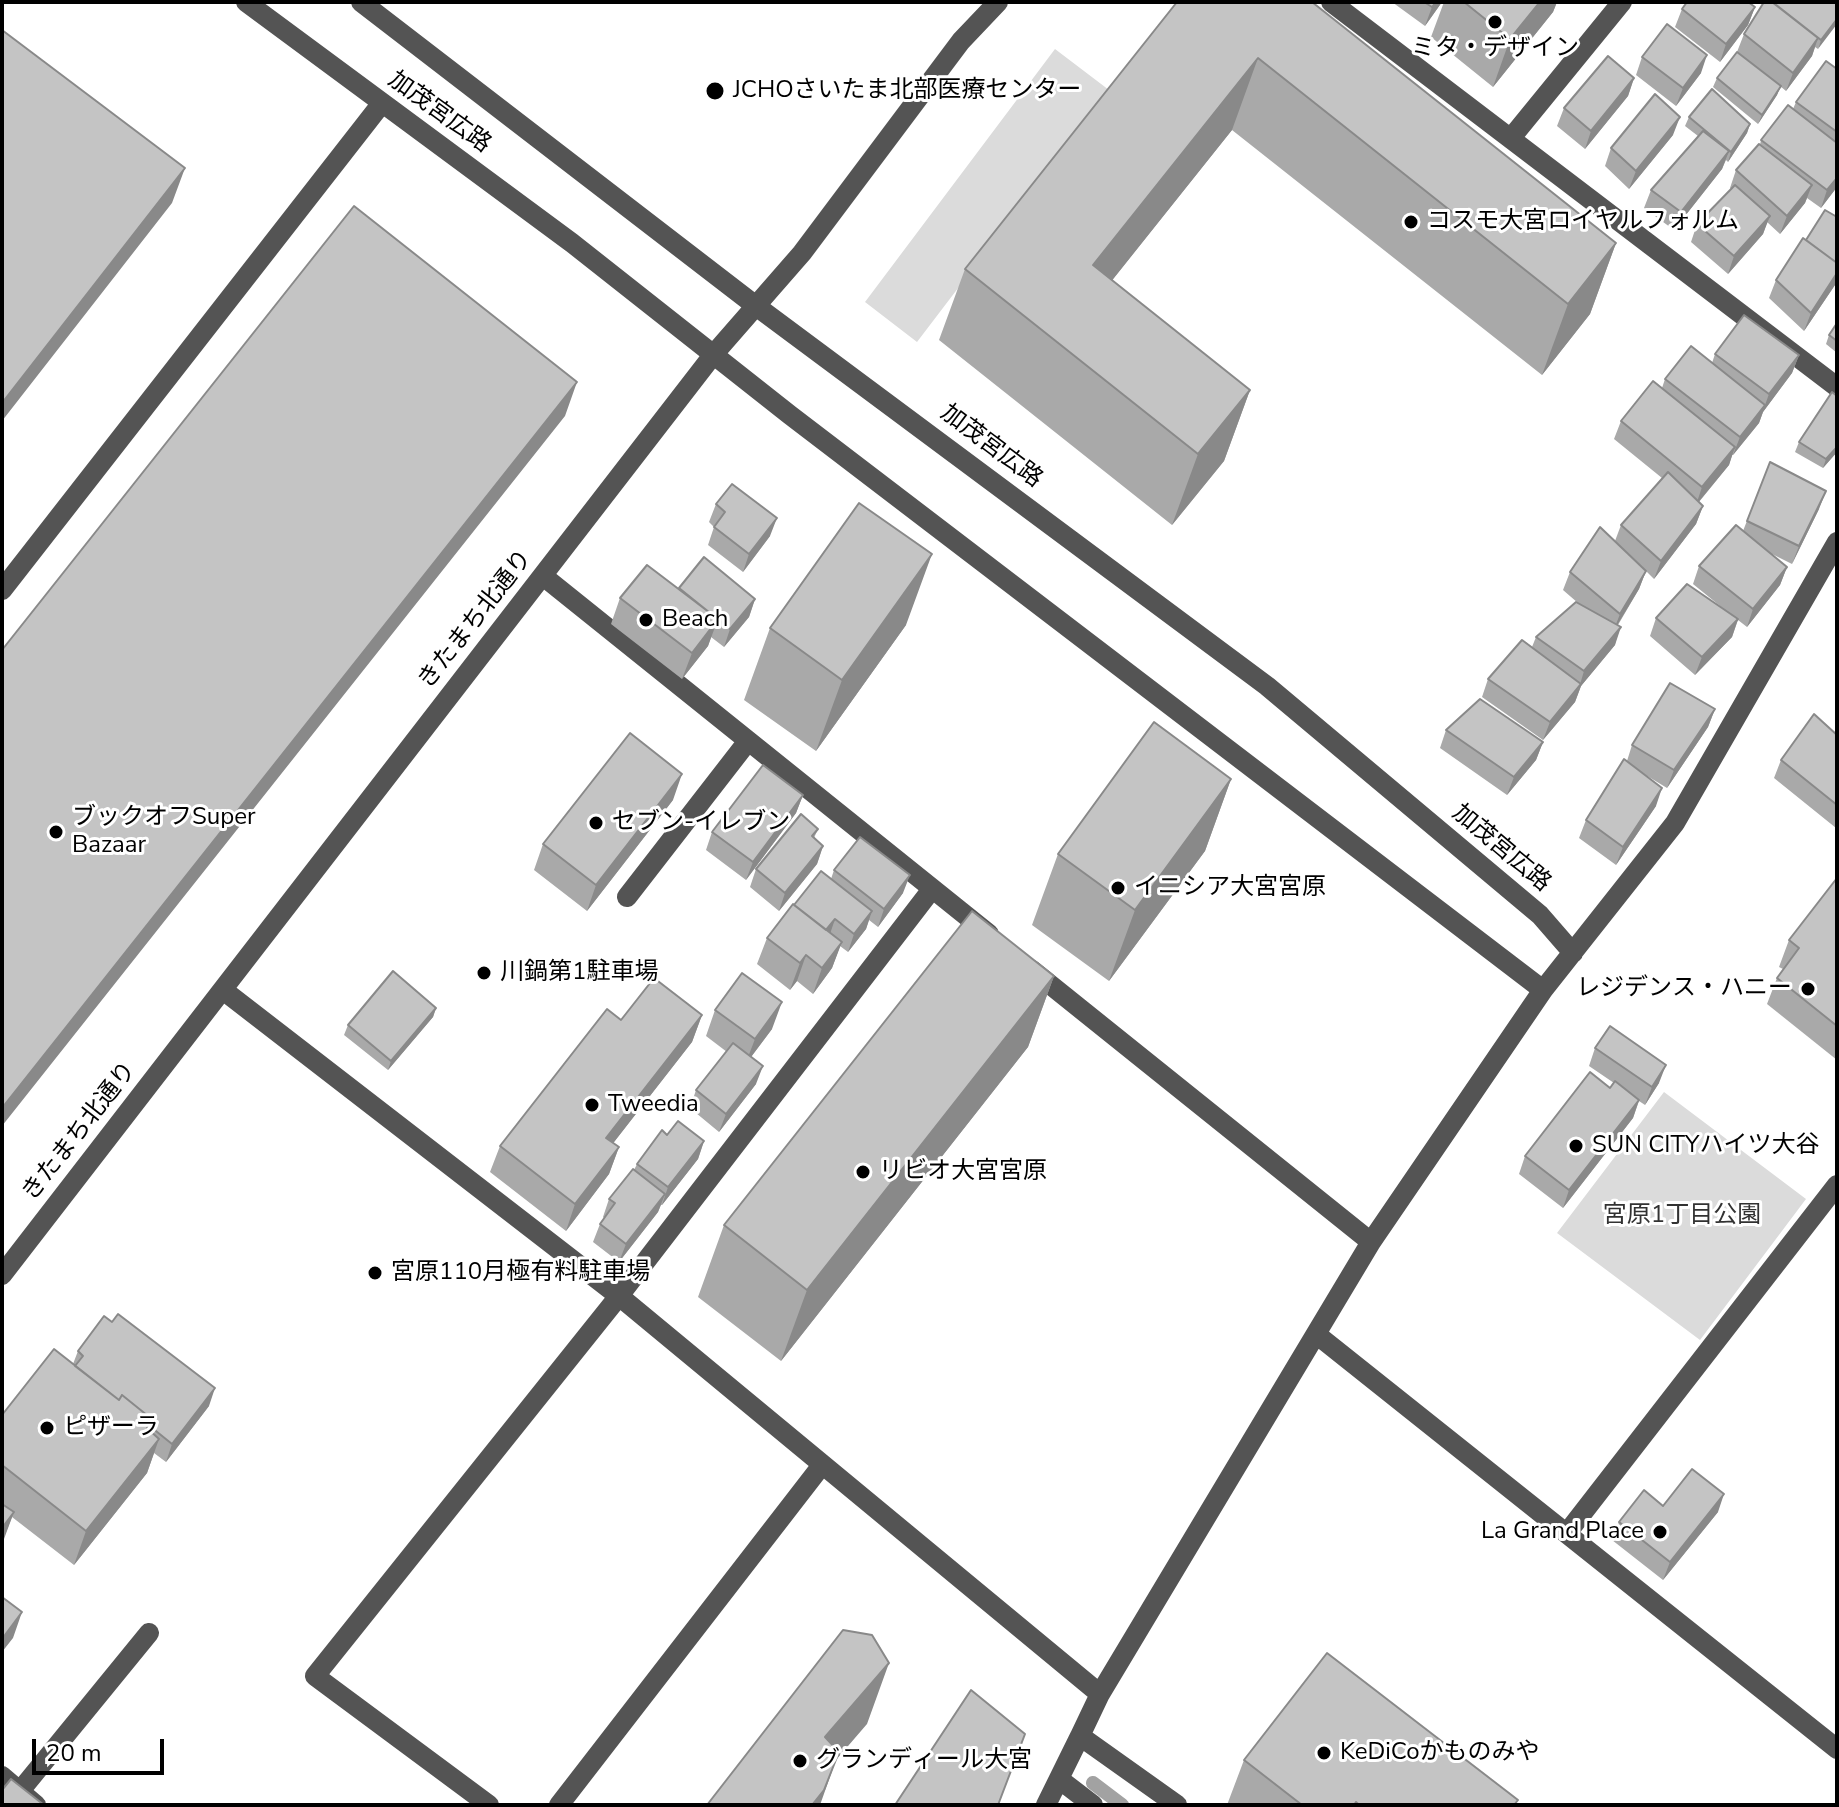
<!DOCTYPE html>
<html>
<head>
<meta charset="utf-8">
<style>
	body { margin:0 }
	#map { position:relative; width:1839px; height:1807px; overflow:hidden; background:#fff; font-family:"Nunito Sans",sans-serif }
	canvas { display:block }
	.frame { position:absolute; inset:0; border:4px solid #000; pointer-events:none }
	.scale { position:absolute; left:32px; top:1739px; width:132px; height:36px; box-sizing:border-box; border:4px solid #000; border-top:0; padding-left:10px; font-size:24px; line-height:28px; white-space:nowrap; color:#000; -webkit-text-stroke:6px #fff; paint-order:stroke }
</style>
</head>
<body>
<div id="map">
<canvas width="1839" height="1807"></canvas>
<div class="frame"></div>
<div class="scale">20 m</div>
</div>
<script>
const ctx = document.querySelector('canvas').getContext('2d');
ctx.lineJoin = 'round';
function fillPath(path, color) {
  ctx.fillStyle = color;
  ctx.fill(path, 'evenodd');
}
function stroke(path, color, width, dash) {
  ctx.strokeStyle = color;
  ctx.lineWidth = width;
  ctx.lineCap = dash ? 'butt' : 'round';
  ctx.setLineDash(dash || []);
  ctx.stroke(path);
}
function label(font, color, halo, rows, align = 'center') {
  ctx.font = font + ' "Nunito Sans","Noto Sans JP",sans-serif';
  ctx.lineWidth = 6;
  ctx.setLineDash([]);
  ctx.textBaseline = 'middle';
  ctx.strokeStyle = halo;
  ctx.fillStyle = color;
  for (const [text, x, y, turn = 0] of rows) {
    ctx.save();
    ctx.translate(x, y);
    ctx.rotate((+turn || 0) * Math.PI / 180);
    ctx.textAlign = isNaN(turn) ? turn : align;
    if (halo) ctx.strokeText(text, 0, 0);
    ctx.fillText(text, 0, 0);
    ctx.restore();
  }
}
fillPath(new Path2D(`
	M 1055,49 L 1109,90 L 917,342 L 865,302 Z
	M 1664,1092 L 1806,1199 L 1700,1340 L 1557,1233 Z`), '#dbdbdb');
stroke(new Path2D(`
	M 1093,1783 L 1122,1805`), '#a2a2a2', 14);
stroke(new Path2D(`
	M 246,2 L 572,243 L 790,415 L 1543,990
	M 361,2 L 756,306 L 1267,686 L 1540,915 L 1573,953
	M 1331,2 L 1837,387
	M 1511,138 L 1622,2
	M 543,576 L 989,934
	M 2,590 L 382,103
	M 627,897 L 748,741
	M 1032,970 L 1371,1242
	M 223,990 L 619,1296 L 1100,1694 L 1080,1736 L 1177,1805
	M 2,1275 L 713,355 L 802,253 L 961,41 L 998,2
	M 1316,1334 L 1837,1749
	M 1567,1533 L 1837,1185
	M 1100,1694 L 1371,1242 L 1543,990 L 1675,823 L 1837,542
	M 2,1776 L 36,1805
	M 1059,1779 L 1093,1805
	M 20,1791 L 149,1633
	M 489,1805 L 315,1676 L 619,1296 L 932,889
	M 559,1805 L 822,1465
	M 1046,1805 L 1080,1736`), '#545454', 20);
fillPath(new Path2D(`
	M 1177,2 L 1616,243 L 1590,314 L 1542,375 L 1232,130 L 1112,280 L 1250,390 L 1224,461 L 1172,525 L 939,340 L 965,269 Z
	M 1392,2 L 1442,2 L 1425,26 Z
	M 1444,2 L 1557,2 L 1553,12 L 1493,87 L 1431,37 Z
	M 1837,2 L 1818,49 L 1815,47 L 1812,56 L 1786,91 L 1780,86 L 1777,95 L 1758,124 L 1713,87 L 1717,78 L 1737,52 L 1744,34 L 1775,4 Z
	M 1755,7 L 1748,25 L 1720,62 L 1675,27 L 1682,9 Z
	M 1642,57 L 1701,73 L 1676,106 L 1636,75 Z
	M 1837,69 L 1837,187 L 1821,208 L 1807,198 L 1805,203 L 1780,234 L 1767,222 L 1763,234 L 1728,274 L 1691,242 L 1697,224 L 1731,189 L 1730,188 L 1736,170 L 1760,145 L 1761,140 L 1793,109 L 1796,102 Z
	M 1634,78 L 1628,96 L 1585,149 L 1557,126 L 1564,108 Z
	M 1689,117 L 1750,124 L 1747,133 L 1728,162 L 1726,160 L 1722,169 L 1674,230 L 1644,208 L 1651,190 L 1698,136 L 1685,126 Z
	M 1673,135 L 1629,189 L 1605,166 L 1611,148 Z
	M 1837,217 L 1837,279 L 1835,285 L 1804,331 L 1769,298 L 1776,280 L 1806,240 Z
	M 1837,323 L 1837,353 L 1826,344 L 1829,335 Z
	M 1715,354 L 1799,355 L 1792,373 L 1763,412 L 1759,423 L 1733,455 L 1732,455 L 1729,465 L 1699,502 L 1703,506 L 1696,524 L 1654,579 L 1646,571 L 1639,589 L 1618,625 L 1615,645 L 1581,686 L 1575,702 L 1543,740 L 1482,697 L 1488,679 L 1532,647 L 1536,637 L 1578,603 L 1563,590 L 1570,572 L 1615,541 L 1621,525 L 1662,478 L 1614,439 L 1621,421 L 1662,388 L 1665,379 L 1712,363 Z
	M 1799,442 L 1837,452 L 1823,468 L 1795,452 Z
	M 1770,462 L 1819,509 L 1792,564 L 1770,553 L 1787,567 L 1780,585 L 1747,627 L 1738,620 L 1732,637 L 1695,675 L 1650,636 L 1656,618 L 1725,610 L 1693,584 L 1699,566 L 1743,531 Z
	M 716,504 L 770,536 L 743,572 L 708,545 L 714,527 L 709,522 Z
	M 679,589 L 755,599 L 749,617 L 724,647 L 711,637 L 708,646 L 682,679 L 611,624 L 620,598 Z
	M 906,625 L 816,751 L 744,700 L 770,628 Z
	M 1715,709 L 1708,727 L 1667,788 L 1644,774 L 1656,806 L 1616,865 L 1579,838 L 1586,820 L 1627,761 L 1632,745 Z
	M 1446,730 L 1543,742 L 1536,760 L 1507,795 L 1440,748 Z
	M 1837,735 L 1837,826 L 1836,828 L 1774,778 L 1781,760 Z
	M 1231,779 L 1205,851 L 1109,981 L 1032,925 L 1058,854 Z
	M 803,795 L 796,813 L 746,880 L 706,850 L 712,832 Z
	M 673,800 L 587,911 L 534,870 L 543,844 Z
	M 818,829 L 814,838 L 823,846 L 817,864 L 779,911 L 750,887 L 756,869 Z
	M 834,870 L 903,893 L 878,927 L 869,920 L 866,929 L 848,952 L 840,946 L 832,968 L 813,994 L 797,981 L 790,990 L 757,964 L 767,938 L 794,905 L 831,879 Z
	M 1837,878 L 1837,1060 L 1767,1004 L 1777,978 L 1783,969 L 1779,967 L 1789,940 Z
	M 1054,976 L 1028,1047 L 781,1361 L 698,1297 L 724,1225 Z
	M 436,1008 L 433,1017 L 388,1070 L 344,1035 L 348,1025 Z
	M 715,1010 L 772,1029 L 751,1057 L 756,1084 L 719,1132 L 690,1108 L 696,1090 L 727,1052 L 706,1036 Z
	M 702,1015 L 692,1042 L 613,1143 L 619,1147 L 609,1174 L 566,1231 L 490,1172 L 500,1146 L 621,1020 Z
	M 1595,1048 L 1659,1083 L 1645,1105 L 1639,1101 L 1633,1118 L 1563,1208 L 1519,1174 L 1525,1156 L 1610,1088 L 1614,1083 L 1589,1066 Z
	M 667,1135 L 704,1141 L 698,1159 L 662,1205 L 661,1205 L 658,1212 L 619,1262 L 593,1242 L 600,1224 L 604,1218 L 603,1217 L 609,1199 L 634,1170 L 637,1164 Z
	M 78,1351 L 209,1406 L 166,1462 L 154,1453 L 147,1473 L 74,1565 L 12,1517 L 2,1542 L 2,1415 L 73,1364 Z
	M 1663,1506 L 1718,1512 L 1663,1580 L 1612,1540 L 1619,1522 Z
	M 1244,1760 L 1517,1805 L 1227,1805 Z`), '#a9a9a9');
fillPath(new Path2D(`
	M 1436,2 L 1442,2 L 1425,26 L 1432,7 Z
	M 1540,2 L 1557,2 L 1553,12 L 1493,87 L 1510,39 Z
	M 1755,7 L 1748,25 L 1720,62 L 1726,44 Z
	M 1837,19 L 1837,24 L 1818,49 L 1821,40 Z
	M 1818,38 L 1812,56 L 1786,91 L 1793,73 Z
	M 1707,55 L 1701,73 L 1676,106 L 1683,88 Z
	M 1258,58 L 1232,130 L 1067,337 L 1093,265 Z
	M 1634,78 L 1628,96 L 1585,149 L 1591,131 Z
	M 1781,86 L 1777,95 L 1758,124 L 1762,115 Z
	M 1680,117 L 1673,135 L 1629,189 L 1636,171 Z
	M 1750,124 L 1747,133 L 1728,162 L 1731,152 Z
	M 1729,151 L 1722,169 L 1674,230 L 1681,212 Z
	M 185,168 L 172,203 L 2,421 L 2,403 Z
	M 1837,178 L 1837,187 L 1821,208 L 1827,190 Z
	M 1812,185 L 1805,203 L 1780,234 L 1787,216 Z
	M 1770,216 L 1763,234 L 1728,274 L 1734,256 Z
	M 1616,243 L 1590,314 L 1542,375 L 1568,304 Z
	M 1837,273 L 1837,279 L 1835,285 L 1804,331 L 1811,313 Z
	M 1799,355 L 1792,373 L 1763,412 L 1759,423 L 1733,455 L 1740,437 L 1765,405 L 1769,394 Z
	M 577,382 L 565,416 L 2,1126 L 2,1108 Z
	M 1250,390 L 1224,461 L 1172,525 L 1198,454 Z
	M 1735,447 L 1729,465 L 1696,505 L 1702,487 Z
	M 1837,447 L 1837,452 L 1823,468 L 1826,459 Z
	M 1826,491 L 1819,509 L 1792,564 L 1799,546 Z
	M 1703,506 L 1696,524 L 1654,579 L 1661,561 Z
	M 777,518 L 770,536 L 743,572 L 749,554 Z
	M 932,554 L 906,625 L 816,751 L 842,680 Z
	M 1787,567 L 1780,585 L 1747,627 L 1753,609 Z
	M 1646,571 L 1639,589 L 1613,632 L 1620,614 Z
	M 755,599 L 749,617 L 724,647 L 730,629 Z
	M 718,619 L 708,646 L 682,679 L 692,653 Z
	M 1738,619 L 1732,637 L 1695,675 L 1702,657 Z
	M 1621,627 L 1615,645 L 1581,686 L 1575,702 L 1543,740 L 1550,722 L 1579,688 L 1584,671 Z
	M 1715,709 L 1708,727 L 1667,788 L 1674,770 Z
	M 1543,742 L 1536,760 L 1507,795 L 1514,777 Z
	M 682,774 L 673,800 L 587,911 L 596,885 Z
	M 1231,779 L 1205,851 L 1109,981 L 1135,910 Z
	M 1662,788 L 1656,806 L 1616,865 L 1623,847 Z
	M 803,795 L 796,813 L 746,880 L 753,862 Z
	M 823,846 L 817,864 L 779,911 L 785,893 Z
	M 910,875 L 903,893 L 878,927 L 884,909 Z
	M 872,911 L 866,929 L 848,952 L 854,934 Z
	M 835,919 L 829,937 L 826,931 Z
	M 842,942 L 832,968 L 813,994 L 822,968 Z
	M 806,955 L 797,981 L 790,990 L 800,963 Z
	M 1054,976 L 1028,1047 L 781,1361 L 807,1290 Z
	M 782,1002 L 772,1029 L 745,1065 L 755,1039 Z
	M 436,1008 L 433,1017 L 388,1070 L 391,1061 Z
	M 702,1015 L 692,1042 L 597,1164 L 606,1138 Z
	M 1666,1065 L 1659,1083 L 1645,1105 L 1652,1087 Z
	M 763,1066 L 756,1084 L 719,1132 L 726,1114 Z
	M 1639,1100 L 1633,1118 L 1563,1208 L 1569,1190 Z
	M 704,1141 L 698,1159 L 662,1205 L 668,1187 Z
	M 619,1147 L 609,1174 L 566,1231 L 575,1204 Z
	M 665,1194 L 658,1212 L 619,1262 L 626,1244 Z
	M 215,1388 L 209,1406 L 166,1462 L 172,1444 Z
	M 159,1439 L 147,1473 L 74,1565 L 86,1531 Z
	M 1724,1494 L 1718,1512 L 1663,1580 L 1670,1562 Z
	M 14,1512 L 4,1539 L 2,1542 L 2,1528 Z
	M 22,1612 L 13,1638 L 2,1652 L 2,1639 Z
	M 889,1663 L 867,1724 L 836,1760 L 820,1805 L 812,1805 L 825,1737 Z`), '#898989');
const building = new Path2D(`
	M 1177,2 L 1312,2 L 1616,243 L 1568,304 L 1258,58 L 1093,265 L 1250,390 L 1198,454 L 965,269 Z
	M 1424,2 L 1436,2 L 1432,7 Z
	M 1464,2 L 1540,2 L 1510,39 Z
	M 1687,2 L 1748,2 L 1755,7 L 1726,44 L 1682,9 Z
	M 1764,2 L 1772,2 L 1818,38 L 1793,73 L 1744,34 Z
	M 1776,2 L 1837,2 L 1837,19 L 1821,40 L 1775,4 Z
	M 1667,24 L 1707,55 L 1683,88 L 1642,57 Z
	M 2,30 L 185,168 L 2,403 Z
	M 1737,52 L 1781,86 L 1762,115 L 1717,78 Z
	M 1608,56 L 1634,78 L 1591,131 L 1564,108 Z
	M 1826,61 L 1837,69 L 1837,132 L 1796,102 Z
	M 1712,89 L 1750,124 L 1731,152 L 1689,117 Z
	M 1655,94 L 1680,117 L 1636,171 L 1611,148 Z
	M 1788,105 L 1837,143 L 1837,178 L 1827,190 L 1761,140 Z
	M 1703,131 L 1729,151 L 1681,212 L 1651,190 Z
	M 1759,144 L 1812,185 L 1787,216 L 1736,170 Z
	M 1735,185 L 1770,216 L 1734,256 L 1697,224 Z
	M 354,206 L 577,382 L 2,1108 L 2,650 Z
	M 1825,210 L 1837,217 L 1837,263 L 1806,240 Z
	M 1803,238 L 1837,263 L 1837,273 L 1811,313 L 1776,280 Z
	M 1744,315 L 1799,355 L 1769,394 L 1715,354 Z
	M 1837,323 L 1837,341 L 1829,335 Z
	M 1691,346 L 1765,405 L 1740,437 L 1665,379 Z
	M 1653,381 L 1735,447 L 1702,487 L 1621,421 Z
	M 1832,392 L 1837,396 L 1837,447 L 1826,459 L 1799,442 Z
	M 1770,462 L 1826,491 L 1799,546 L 1747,521 Z
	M 1668,472 L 1703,506 L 1661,561 L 1621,525 Z
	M 732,484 L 777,518 L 749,554 L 714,527 L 725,512 L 716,504 Z
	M 859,503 L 932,554 L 842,680 L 770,628 Z
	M 1736,525 L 1787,567 L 1753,609 L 1699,566 Z
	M 1600,527 L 1646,571 L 1620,614 L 1570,572 Z
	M 704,557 L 755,599 L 730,629 L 679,588 Z
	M 647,565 L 718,619 L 692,653 L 620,598 Z
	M 1687,584 L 1738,619 L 1702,657 L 1656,618 Z
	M 1576,602 L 1621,627 L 1584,671 L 1536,637 Z
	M 1522,640 L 1581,684 L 1550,722 L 1488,679 Z
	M 1670,683 L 1715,709 L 1674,770 L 1632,745 Z
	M 1480,699 L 1543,742 L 1514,777 L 1446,730 Z
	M 1814,714 L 1837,735 L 1837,805 L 1781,760 Z
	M 1154,722 L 1231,779 L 1135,910 L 1058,854 Z
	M 630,733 L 682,774 L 596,885 L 543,844 Z
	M 1624,759 L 1662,788 L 1623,847 L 1586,820 Z
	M 763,765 L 803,795 L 753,862 L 712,832 Z
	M 801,814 L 818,829 L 812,836 L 823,846 L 785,893 L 756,869 Z
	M 860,837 L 910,875 L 884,909 L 834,870 Z
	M 821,871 L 872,911 L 854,934 L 835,919 L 826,930 L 794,905 Z
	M 1837,878 L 1837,1026 L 1777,978 L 1799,948 L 1789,940 Z
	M 793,904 L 842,942 L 822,968 L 806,955 L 800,963 L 767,938 Z
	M 972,911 L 1054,976 L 807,1290 L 724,1225 Z
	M 393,971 L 436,1008 L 391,1061 L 348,1025 Z
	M 742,973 L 782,1002 L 755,1039 L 715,1010 Z
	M 654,978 L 702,1015 L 606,1138 L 619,1147 L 575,1204 L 500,1146 L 607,1009 L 621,1020 Z
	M 1610,1026 L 1666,1065 L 1652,1087 L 1595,1048 Z
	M 733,1043 L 763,1066 L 726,1114 L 696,1090 Z
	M 1590,1072 L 1610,1088 L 1615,1081 L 1639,1100 L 1569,1190 L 1525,1156 Z
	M 678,1121 L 704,1141 L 668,1187 L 637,1164 L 662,1130 L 667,1135 Z
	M 633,1169 L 665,1194 L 626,1244 L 600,1224 L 615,1203 L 609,1199 Z
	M 118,1314 L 215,1388 L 172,1444 L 151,1427 L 153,1420 L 122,1395 L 119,1400 L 75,1366 L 83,1356 L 78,1351 L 104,1316 L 112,1322 Z
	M 54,1349 L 119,1400 L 122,1395 L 153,1420 L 147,1428 L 159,1439 L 86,1531 L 2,1465 L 2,1415 Z
	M 1692,1469 L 1724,1494 L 1670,1562 L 1619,1522 L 1644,1490 L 1663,1506 Z
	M 2,1504 L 14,1512 L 2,1528 Z
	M 2,1597 L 22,1612 L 2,1639 Z
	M 843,1630 L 872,1635 L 889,1663 L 825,1737 L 839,1752 L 824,1790 L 812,1805 L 707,1805 Z
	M 1327,1653 L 1518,1800 L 1514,1805 L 1359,1805 L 1356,1802 L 1354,1805 L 1302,1805 L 1244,1760 Z
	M 971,1690 L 1025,1734 L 998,1805 L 895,1805 Z
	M 11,1779 L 44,1805 L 2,1805 L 2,1790 Z`);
fillPath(building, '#c4c4c4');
stroke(building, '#898989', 2);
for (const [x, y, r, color] of [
	[1495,22,8,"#000"],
	[715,91,10,"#000"],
	[1411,222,8,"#000"],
	[646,620,8,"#000"],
	[596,823,8,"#000"],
	[56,832,8,"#000"],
	[1118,888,8,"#000"],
	[484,973,8,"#000"],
	[1808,989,8,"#000"],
	[592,1105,8,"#000"],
	[1576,1146,8,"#000"],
	[863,1172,8,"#000"],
	[375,1273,8,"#000"],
	[47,1428,8,"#000"],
	[1660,1532,8,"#000"],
	[1324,1753,8,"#000"],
	[800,1761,8,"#000"]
]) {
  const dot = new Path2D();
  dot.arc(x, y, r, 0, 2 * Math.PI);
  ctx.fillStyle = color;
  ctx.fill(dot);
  stroke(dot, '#fff', 3);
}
label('24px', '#000', '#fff', [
	["ミタ・デザイン",1495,49,"center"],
	["JCHOさいたま北部医療センター",733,91],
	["コスモ大宮ロイヤルフォルム",1427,222],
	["Beach",662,620],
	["ブックオフSuper",72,818],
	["Bazaar",72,846],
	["セブン-イレブン",612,823],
	["イニシア大宮宮原",1134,888],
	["川鍋第1駐車場",500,973],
	["レジデンス・ハニー",1792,989,"right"],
	["Tweedia",608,1105],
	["SUN CITYハイツ大谷",1592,1146],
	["リビオ大宮宮原",879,1172],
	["宮原110月極有料駐車場",391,1273],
	["ピザーラ",63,1428],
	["La Grand Place",1644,1532,"right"],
	["KeDiCoかものみや",1340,1753],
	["グランディール大宮",816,1761]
], 'left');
label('24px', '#000', '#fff', [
	["加茂宮広路",439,113,36],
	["加茂宮広路",991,447,37],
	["きたまち北通り",476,620,-52],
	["加茂宮広路",1501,849,40],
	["きたまち北通り",80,1132,-52]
]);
label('24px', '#323232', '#fff', [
	["宮原1丁目公園",1682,1216]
]);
</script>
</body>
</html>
